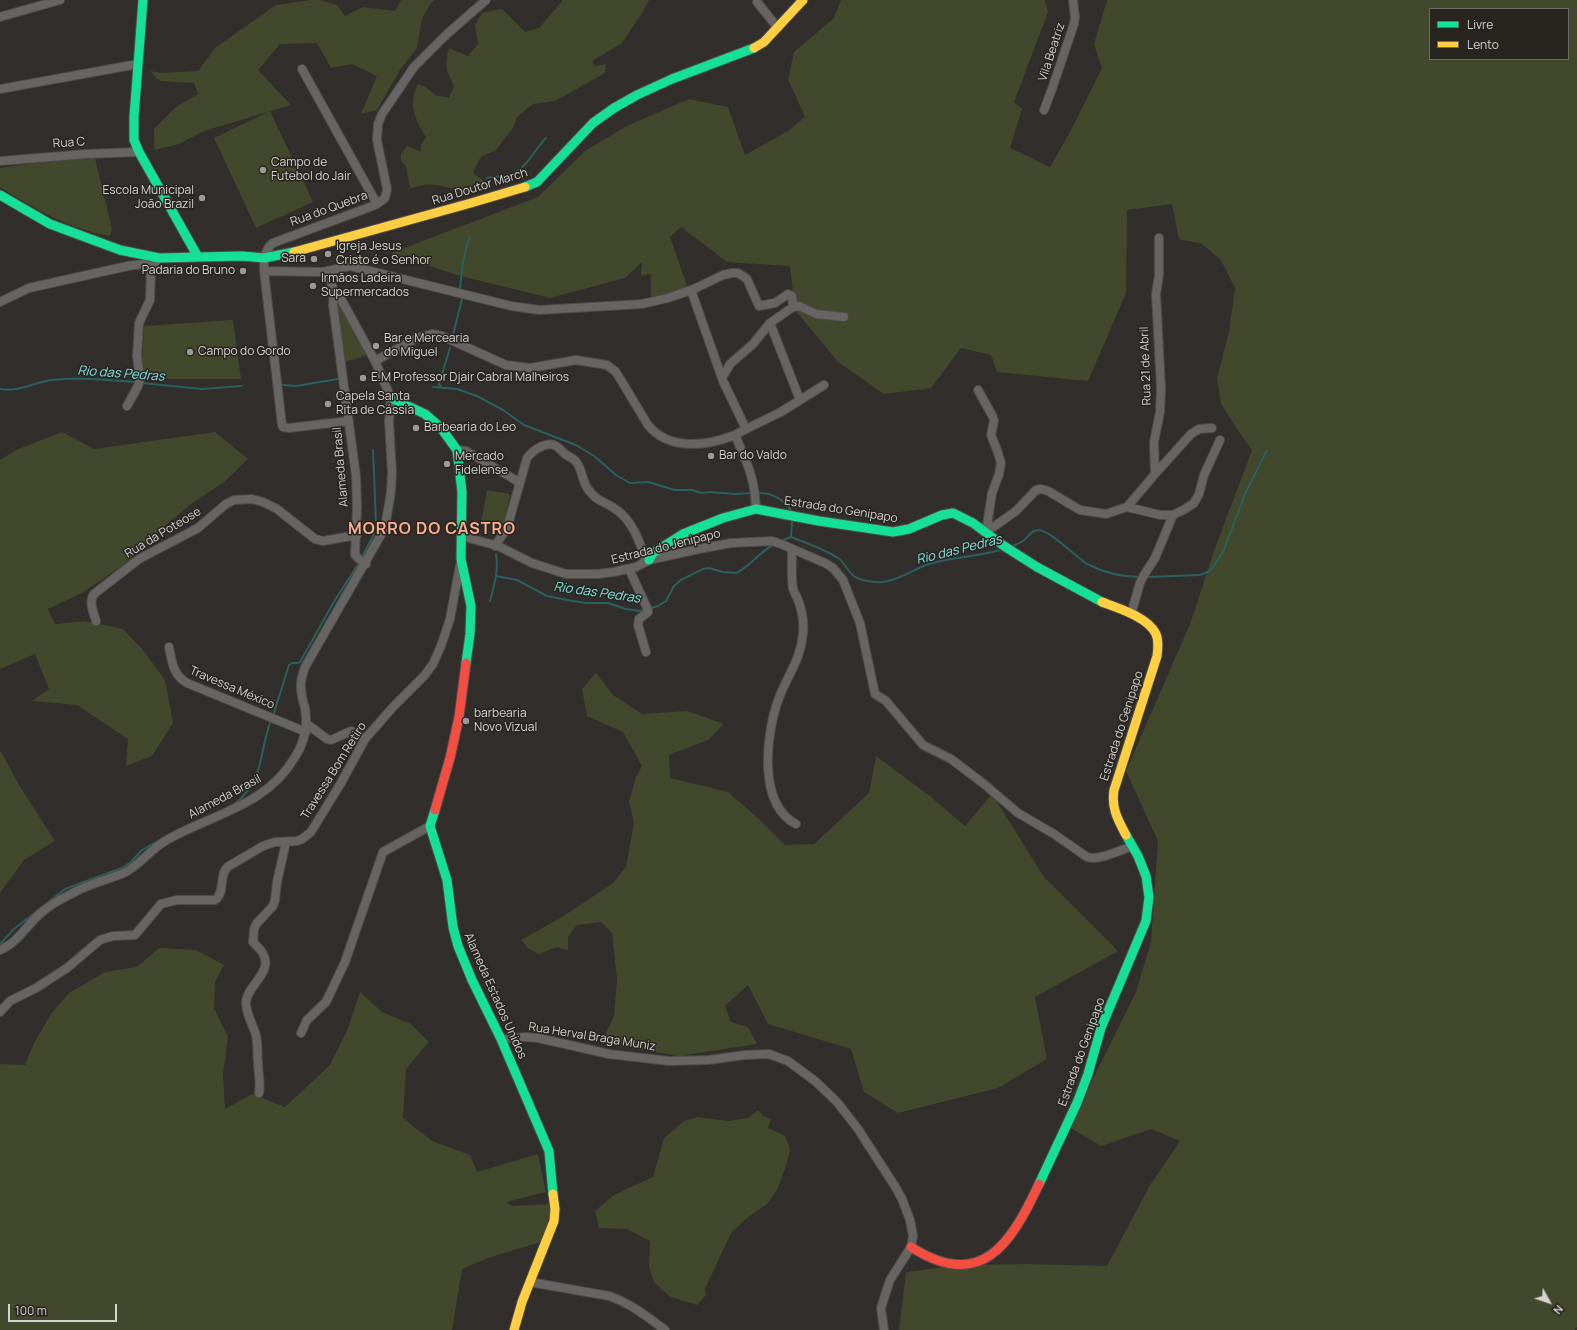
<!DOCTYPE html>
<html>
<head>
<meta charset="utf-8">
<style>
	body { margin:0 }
	#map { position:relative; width:1577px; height:1330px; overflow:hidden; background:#312e2c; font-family:Manrope,sans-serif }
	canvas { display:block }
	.legend { position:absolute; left:1429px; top:8px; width:140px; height:52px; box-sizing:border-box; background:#282521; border:1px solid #6d6a67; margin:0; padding:5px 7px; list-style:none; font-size:12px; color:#d5d2d0 }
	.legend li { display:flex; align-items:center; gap:8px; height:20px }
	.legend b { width:20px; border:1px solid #6d6a67 }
	.north { position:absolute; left:1529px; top:1282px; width:40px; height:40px; -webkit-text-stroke:3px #282521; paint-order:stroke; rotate:130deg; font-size:11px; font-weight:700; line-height:16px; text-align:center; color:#d5d2d0 }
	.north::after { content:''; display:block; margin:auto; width:14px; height:18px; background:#d5d2d0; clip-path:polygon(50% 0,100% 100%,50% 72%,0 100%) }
	.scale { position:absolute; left:8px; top:1304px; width:109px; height:18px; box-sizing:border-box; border:2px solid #d5d2d0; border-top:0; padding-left:5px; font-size:12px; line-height:14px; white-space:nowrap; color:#d5d2d0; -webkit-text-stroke:3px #282521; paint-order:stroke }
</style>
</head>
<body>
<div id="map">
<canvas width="1577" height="1330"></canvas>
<ul class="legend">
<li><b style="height:5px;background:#16e098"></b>Livre</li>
<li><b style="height:5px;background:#ffcf43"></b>Lento</li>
</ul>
<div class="north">N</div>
<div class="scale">100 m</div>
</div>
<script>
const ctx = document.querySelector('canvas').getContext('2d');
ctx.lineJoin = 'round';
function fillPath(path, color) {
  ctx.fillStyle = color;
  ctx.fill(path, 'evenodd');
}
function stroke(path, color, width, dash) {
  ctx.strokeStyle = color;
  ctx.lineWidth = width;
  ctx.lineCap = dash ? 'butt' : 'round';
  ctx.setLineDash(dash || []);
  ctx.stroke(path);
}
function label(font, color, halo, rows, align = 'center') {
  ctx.font = font + ' Manrope,sans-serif';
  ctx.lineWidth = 3;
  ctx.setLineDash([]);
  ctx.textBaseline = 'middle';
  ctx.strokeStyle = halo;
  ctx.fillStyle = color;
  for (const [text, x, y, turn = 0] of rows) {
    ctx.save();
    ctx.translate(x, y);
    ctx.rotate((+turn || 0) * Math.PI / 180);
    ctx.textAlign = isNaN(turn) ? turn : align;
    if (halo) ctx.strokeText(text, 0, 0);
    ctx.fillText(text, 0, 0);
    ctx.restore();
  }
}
fillPath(new Path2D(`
	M 311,0 L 320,0 L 337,5 L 345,16 L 363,7 L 395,11 L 401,0 L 434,0 L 431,3 L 422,18 L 417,48 L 400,70 L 377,110 L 361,114 L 377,76 L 352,64 L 331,68 L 317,43 L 280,44 L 258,70 L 291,105 L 204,131 L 179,144 L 154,150 L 154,129 L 176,107 L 198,94 L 194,83 L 160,81 L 150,71 L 162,73 L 198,71 L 215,48 L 276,5 Z
	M 563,0 L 649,0 L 642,13 L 622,43 L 592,61 L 595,66 L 606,64 L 605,73 L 555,101 L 533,104 L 517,117 L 513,128 L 495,151 L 482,156 L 479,160 L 473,173 L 490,186 L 467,195 C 457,189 435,183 423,185 C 419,186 414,187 410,189 L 406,166 L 401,161 L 401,154 L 407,146 L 421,152 L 421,145 L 426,137 C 415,120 408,103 418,84 L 426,87 L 435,95 L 449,98 L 454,86 C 446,71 444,64 449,48 L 468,56 L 478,44 L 475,25 L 482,13 L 502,9 L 525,32 L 539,28 Z
	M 841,0 L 1045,0 L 1048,12 L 1014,102 L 1022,109 L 1010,148 L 1050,167 L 1070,132 L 1102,68 L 1094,44 L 1107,0 L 1577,0 L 1577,1327 L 1574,1330 L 899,1330 L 906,1272 L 961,1265 L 1027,1264 L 1107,1266 L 1150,1185 L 1180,1141 L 1151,1129 L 1101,1146 L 1069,1127 L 1136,992 L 1151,942 L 1158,841 L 1126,771 L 1190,624 L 1214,551 L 1252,450 L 1239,432 L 1221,404 L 1217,378 L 1229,332 L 1235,288 L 1221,260 L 1202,244 L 1179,239 L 1172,204 L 1127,210 L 1126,293 L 1088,381 L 997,372 L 991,355 L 961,348 L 931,388 L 884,394 L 838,362 L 795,310 L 790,266 L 727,262 L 681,227 L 670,237 L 689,291 L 651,298 L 651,274 L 641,276 L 642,262 L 625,278 L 550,298 L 457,275 L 391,253 L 538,197 L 586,150 L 629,125 L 689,99 L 728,107 L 745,155 L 788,131 L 805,117 L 788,79 L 794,52 L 834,18 ZM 1430,9 L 1568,9 L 1568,59 L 1430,59 Z
	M 270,111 L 313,202 L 256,228 L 214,138 Z
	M 95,158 L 112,229 L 110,236 C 72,230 32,208 0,187 L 0,168 L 48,161 Z
	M 339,301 L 369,355 L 341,363 L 335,303 Z
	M 233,320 L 241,379 L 141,379 L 144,326 Z
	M 62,432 L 94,449 L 215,432 L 248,459 L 224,482 L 191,504 L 166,525 L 148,545 L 119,568 L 82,593 L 48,609 L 55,624 L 85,621 L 123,629 L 143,650 L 165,680 L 173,723 L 152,756 L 126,766 L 128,739 L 77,705 L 32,701 L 49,689 L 35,654 L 0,669 L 0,460 L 16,450 Z
	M 487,490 L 510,494 L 504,528 L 481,523 Z
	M 596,673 L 613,695 L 642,714 L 687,711 L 724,724 L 708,740 L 669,755 L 670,778 L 728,792 L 758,818 L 785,845 L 814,844 L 869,793 L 876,756 L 931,797 L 965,826 L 992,794 L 1044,877 L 1118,951 L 1035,997 L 1047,1059 L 998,1088 L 898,1113 L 864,1092 L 851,1049 L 768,1024 L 748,985 L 725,1006 L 731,1022 L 748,1027 L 757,1044 L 679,1056 L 601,1043 L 614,1016 L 617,980 L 612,933 L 601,922 L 577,925 L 568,937 L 568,950 L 557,947 L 539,954 L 529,949 L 521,940 L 562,917 L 613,883 L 626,867 L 634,822 L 629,802 L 636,777 L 642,766 L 623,732 L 587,716 L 582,689 Z
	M 0,752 L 2,753 L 19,785 L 55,841 L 24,860 L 0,893 Z
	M 159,948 L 196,950 L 224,965 L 215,982 L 214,1008 L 228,1037 L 223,1075 L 225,1109 L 252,1094 L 285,1107 L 330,1065 L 348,1028 L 360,992 L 382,1012 L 411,1024 L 429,1042 L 406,1069 L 403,1118 L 432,1141 L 470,1155 L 477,1172 L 538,1154 L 546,1192 L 506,1202 L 512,1206 L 551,1204 L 544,1241 L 488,1258 L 462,1269 L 452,1330 L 0,1330 L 0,1064 L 25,1065 L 34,1043 L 51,1014 L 69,993 L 105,972 L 137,967 Z
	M 758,1110 L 763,1116 L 771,1119 L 768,1128 L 785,1136 L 790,1149 L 787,1163 L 777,1190 L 767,1204 L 747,1218 L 731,1233 L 705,1289 L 706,1295 L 697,1305 L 669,1296 L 654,1282 L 649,1267 L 650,1241 L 627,1229 L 599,1228 L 595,1211 L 614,1195 L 653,1177 L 664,1138 L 684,1121 L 697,1117 L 728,1121 L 748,1118 Z`), '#42482b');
stroke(new Path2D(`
	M 487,178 C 494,176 502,177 509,175 C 527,169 534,150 546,138
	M 460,288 L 463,261 L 469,237
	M 453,335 L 462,299
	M 142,383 L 202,389 L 242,386
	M 283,385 L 296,386 L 338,379
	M 433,387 L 457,389 L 477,396 L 503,410 L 524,425 L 576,445 L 594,456 L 616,475 L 630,483 L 648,482 L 675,490 L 693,490 L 701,493 L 709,492 L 736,494 L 752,493
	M 441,387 L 439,384 L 450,348
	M 0,389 C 19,392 33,383 51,380 C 79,377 109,380 137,382
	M 756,493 C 771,492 783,499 791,510
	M 791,537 L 792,520
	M 781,541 L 791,537 C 807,543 824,549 838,558 C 846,563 847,573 857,578 C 864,581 876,583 883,582 C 900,580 913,569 929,564 C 952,557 976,557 1000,550
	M 1012,546 C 1015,545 1020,543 1023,541 C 1027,538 1030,533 1034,531 C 1047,525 1075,557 1087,564 C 1103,572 1122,577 1140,577
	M 361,559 L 373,536 L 376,523 L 373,450
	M 496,576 L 517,580 L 547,596 L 567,600 L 586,603 L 608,603 L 626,609 L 640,611 L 644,610
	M 1147,577 L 1200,575 L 1210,571 L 1223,552 L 1245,494 L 1267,450
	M 490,601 C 494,586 499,570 496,554
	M 651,608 L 658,606 L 666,601 L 674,586 L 681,580 L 703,569 L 709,568 L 723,572 L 736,573 C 751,566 759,552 773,545
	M 273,716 L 289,665 L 292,663 L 298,663 L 300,662 L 335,600 L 359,563
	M 235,804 C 244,796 253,787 257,774 C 263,756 264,738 271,720
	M 0,944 L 14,929 L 65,889 L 122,868 L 131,862 L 142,850 L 163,838`), '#2a6060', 2);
const street = new Path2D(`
	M 757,2 L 778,28
	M 0,17 L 60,0
	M 302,69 L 377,204
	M 0,89 L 138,64
	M 1044,110 L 1052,89 L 1074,24 L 1075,17 L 1073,0
	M 0,161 L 86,154 L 139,152
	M 264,271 L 323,272 L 350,266 L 511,306 L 539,310 L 642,304 L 668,298 L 694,289 L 723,275 L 732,273 L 738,273 L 747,279 L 759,306 L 775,303 L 788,294 L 792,296 L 793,307
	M 691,290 L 723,381 L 746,429 L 735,435 C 747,463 755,478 756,509
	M 334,292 L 333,305 L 356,476 L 357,507 L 355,555 L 359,559 L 366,564
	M 0,302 L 29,288 L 128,266 L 143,264 L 151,266
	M 770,323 L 800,400
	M 375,361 L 417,338 L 432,334 L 442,336 L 506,365 L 530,368 L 576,360 L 607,365 L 616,372 L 648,425 C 669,451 707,446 735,435
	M 722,378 L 730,364 L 753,344 L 770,323 L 793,307 L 799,306 L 816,314 L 844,317
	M 978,390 L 993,417 L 994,421 L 991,435 L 997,450 L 1001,463 L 999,474 L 992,493 L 986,532
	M 127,406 L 138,386 L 140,380 L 137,356 L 139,323 L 150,300 L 151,268 L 159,258
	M 349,421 L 289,428 L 283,427 L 282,425 L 264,271 C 264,260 264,250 273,243 L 370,207 L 377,204 L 385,198 L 386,194 L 387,189 L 377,140 L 378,124 L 382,114 L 414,67 L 447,34 L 486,0
	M 746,429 L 781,412 L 824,385
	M 457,450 L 466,451 L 519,482
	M 1155,474 L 1191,434 L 1199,429 L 1212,428
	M 1127,507 L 1160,515 L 1173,515 L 1185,509 L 1194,503 L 1199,494 L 1204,475 L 1220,440
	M 985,533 L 1016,511 L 1036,490 L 1041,489 L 1048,491 L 1080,510 L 1106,514 L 1127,507 L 1155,474 L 1154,442 L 1160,412 L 1161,388 L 1156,294 L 1159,275 L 1159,238
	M 461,536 L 498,546 L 532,563 L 566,574 L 598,574 L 614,572 L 636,567 L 649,560 L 699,549 L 731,543 L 772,541 L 781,544 L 825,563 L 833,568 L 843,580 L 860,623 L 875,694 L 886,701 L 923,745 L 951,759 L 984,784 L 1018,813 L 1054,834 L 1087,857 C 1099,861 1120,850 1133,846
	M 495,546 L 507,528 L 527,458 C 532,451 547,440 556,446 C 559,448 562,451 565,454 C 569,457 574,458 577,463 C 584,473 581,484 593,495 C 598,501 607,503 614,508 C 632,519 640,542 646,561
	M 792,549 C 792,562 791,576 793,589 C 794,593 797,596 798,600 C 802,610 804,622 803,633 C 801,660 788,674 779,698 C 766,732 757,804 796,824
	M 629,569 L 648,610 L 648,612 L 639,619 L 638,625 L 646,652
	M 1131,614 L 1140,583 L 1144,575 L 1155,558 L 1173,515
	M 96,621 C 94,613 88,602 94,594 L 139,559 L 198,528 L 226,504 L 234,500 L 252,499 L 263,502 L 277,509 L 315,539 L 323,541 L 357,535
	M 169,647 C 172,662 173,675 187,683 L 306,732
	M 307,724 L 327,739 L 331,740 L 351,731 L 365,739
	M 0,950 C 18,943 28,923 42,912 C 51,904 61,899 71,894 C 87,884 107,880 124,873 C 140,865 150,850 165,841 C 211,814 266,807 295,757 C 305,742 308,726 305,708 C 303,702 301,694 301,687 C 300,680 303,674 305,667 L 382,533 L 386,521 L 391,492 L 392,472 L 389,421 L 391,398 L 375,361 L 341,299 L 334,292 L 328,271
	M 0,1012 L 10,1001 L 36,988 L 67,968 L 100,940 L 113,936 L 135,935 L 161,904 L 177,900 L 215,900 C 226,893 218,873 229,866 L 263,846 L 275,842 L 297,841 L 302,839 L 311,832 L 341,783 L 365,739 L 393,707 L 424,676 L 433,664 L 441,646 L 450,619 L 460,565
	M 301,1033 L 307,1020 L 326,1002 L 345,962 L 383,852 L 430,826
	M 501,1039 L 526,1037 L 538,1038 L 609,1054 L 669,1061 L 708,1060 L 745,1055 L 769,1054 L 788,1061 L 815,1081 L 837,1102 L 858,1129 L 896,1188 L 902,1199 L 910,1220 L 913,1236 L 911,1247 L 890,1280 L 881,1308 L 884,1330
	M 259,1093 C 261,1082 258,1073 258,1062 C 257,1053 258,1044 256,1035 C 253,1025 246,1014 246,1003 C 246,986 274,972 263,954 C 261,949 256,946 253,942 L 254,929 L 257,923 L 273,906 L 275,900 L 277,882 L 286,842
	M 530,1282 L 609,1296 C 630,1303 648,1317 665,1330`);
const fast = new Path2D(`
	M 143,0 L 134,117 L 134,140 L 139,152 L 198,257
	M 525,187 L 537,182 L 593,123 L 614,108 L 637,95 L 672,79 L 754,48
	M 0,195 L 50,224 L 120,250 L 159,258 L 242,256 L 264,258 L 294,252
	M 391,398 L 425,414 L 441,428 L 457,450 L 462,492 L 461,559 L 471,606 L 470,634 L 466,663
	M 649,560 L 653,553 L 683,534 L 723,518 L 756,509 L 819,521 L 893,532 L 909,529 L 942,515 L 953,513 L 973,523 L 1004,546 L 1037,567 L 1102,602
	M 435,810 L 430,826 L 447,880 L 453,927 L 458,946 L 472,980 L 501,1039 L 549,1151 L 553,1194
	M 1039,1184 L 1077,1103 L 1088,1074 L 1101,1028 L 1146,921 L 1149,897 L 1146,876 L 1138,856 L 1126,835`);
const slow = new Path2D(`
	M 754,48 L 764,42 L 803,0
	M 294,252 L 471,203 L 525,187
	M 1102,602 C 1118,608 1148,617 1156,634 C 1159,641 1158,649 1157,656 L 1114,790 C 1111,808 1118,820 1126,835
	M 514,1330 L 522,1302 L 554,1221 L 555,1209 L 553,1194`);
const jam = new Path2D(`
	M 435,810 L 450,758 L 459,717 L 466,663
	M 911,1247 C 981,1292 1011,1244 1039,1184`);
stroke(street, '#4e4b4a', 10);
stroke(fast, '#4e4b4a', 11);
stroke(slow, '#4e4b4a', 11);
stroke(jam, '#4e4b4a', 11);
stroke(street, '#676564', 8);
stroke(fast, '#16e098', 9);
stroke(slow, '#ffcf43', 9);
stroke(jam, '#f24e42', 9);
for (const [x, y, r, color] of [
	[263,170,4,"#9c9997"],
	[202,198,4,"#9c9997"],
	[328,254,4,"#9c9997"],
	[314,259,4,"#9c9997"],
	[243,271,4,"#9c9997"],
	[313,286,4,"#9c9997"],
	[376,346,4,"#9c9997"],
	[190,352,4,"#9c9997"],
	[363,378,4,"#9c9997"],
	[328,404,4,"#9c9997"],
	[416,428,4,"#9c9997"],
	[711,456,4,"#9c9997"],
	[447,464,4,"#9c9997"],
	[466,721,4,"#9c9997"]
]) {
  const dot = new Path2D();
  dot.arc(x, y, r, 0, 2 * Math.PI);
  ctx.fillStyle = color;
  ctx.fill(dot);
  stroke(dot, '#282521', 1.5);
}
label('12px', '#d5d2d0', '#282521', [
	["Vila Beatriz",1052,52,-72],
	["Rua C",69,143,-4],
	["Rua Doutor March",480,187,-17],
	["Rua do Quebra",329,209,-20],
	["Rua 21 de Abril",1146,366,-92],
	["Alameda Brasil",341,467,-95],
	["Estrada do Genipapo",841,510,9],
	["Rua da Poteose",163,533,-31],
	["Estrada do Jenipapo",666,547,-14],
	["Travessa México",232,688,23],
	["Estrada do Genipapo",1122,726,-72],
	["Travessa Bom Retiro",334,771,-58],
	["Alameda Brasil",225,797,-28],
	["Alameda Estados Unidos",495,996,66],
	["Rua Herval Braga Muniz",592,1037,9],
	["Estrada do Genipapo",1082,1052,-70]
]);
label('12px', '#d5d2d0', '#282521', [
	["Campo de",271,163],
	["Futebol do Jair",271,177],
	["Escola Municipal",194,191,"right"],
	["João Brazil",194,205,"right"],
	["Igreja Jesus",336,247],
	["Cristo é o Senhor",336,261],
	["Sara",306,259,"right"],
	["Padaria do Bruno",235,271,"right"],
	["Irmãos Ladeira",321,279],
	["Supermercados",321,293],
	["Bar e Mercearia",384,339],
	["do Miguel",384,353],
	["Campo do Gordo",198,352],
	["E.M Professor Djair Cabral Malheiros",371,378],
	["Capela Santa",336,397],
	["Rita de Cássia",336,411],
	["Barbearia do Leo",424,428],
	["Bar do Valdo",719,456],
	["Mercado",455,457],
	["Fidelense",455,471],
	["barbearia",474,714],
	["Novo Vizual",474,728]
], 'left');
label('italic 13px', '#81e1e2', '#282521', [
	["Rio das Pedras",121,374,4],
	["Rio das Pedras",959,550,-14],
	["Rio das Pedras",597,593,8]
]);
ctx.letterSpacing = '1px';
label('bold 16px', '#fcb090', '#282521', [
	["MORRO DO CASTRO",432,530]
]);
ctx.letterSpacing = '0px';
</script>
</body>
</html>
